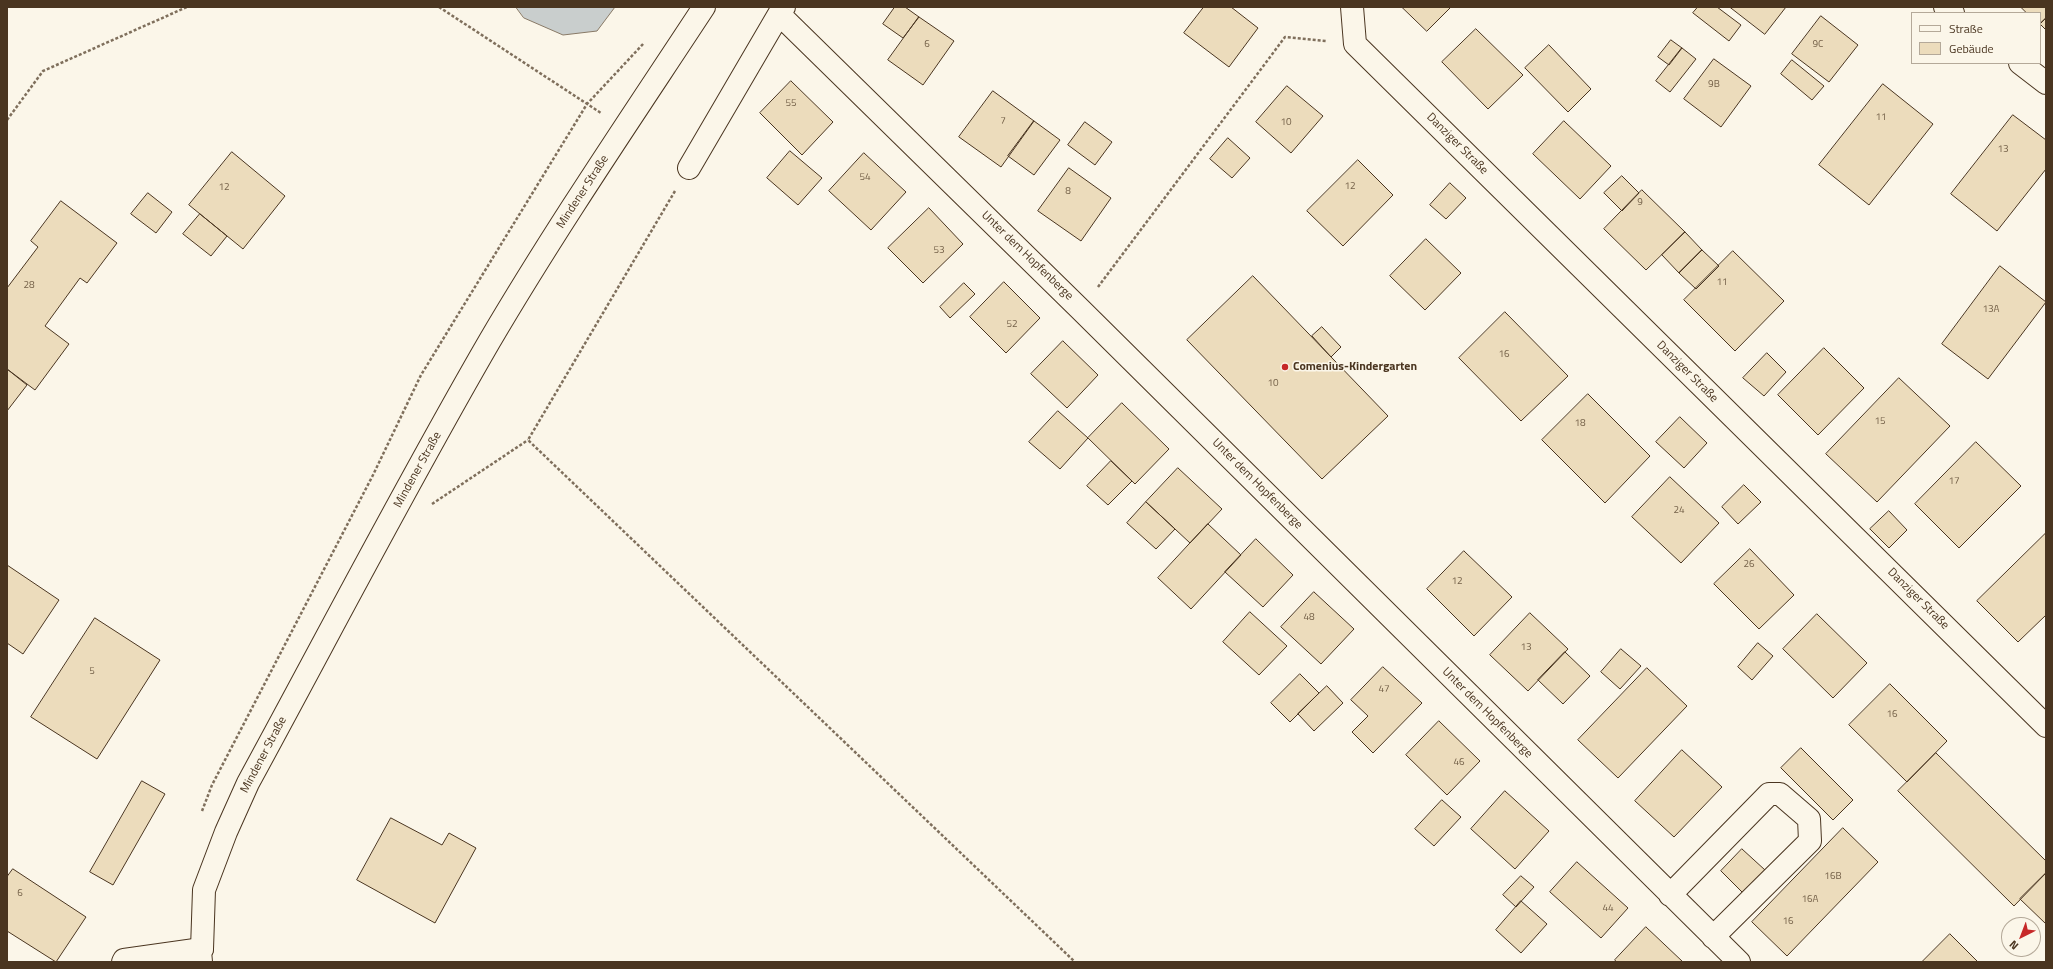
<!DOCTYPE html>
<html>
<head>
<meta charset="utf-8">
<style>
	body { margin:0 }
	#map { position:relative; width:2053px; height:969px; overflow:hidden; background:#fbf6e9; font-family:"Titillium Web",sans-serif }
	canvas { display:block }
	.frame { position:absolute; inset:0; border:8px solid #4a3520; pointer-events:none }
	.legend { position:absolute; left:1911px; top:12px; width:130px; height:52px; box-sizing:border-box; background:#fbf6e9; border:1px solid #b4a999; margin:0; padding:5px 7px; list-style:none; font-size:12px; color:#4a3520 }
	.legend li { display:flex; align-items:center; gap:8px; height:20px }
	.legend b { width:20px; border:1px solid #b4a999 }
	.north { position:absolute; left:2001px; top:917px; width:40px; height:40px; box-sizing:border-box; background:#fbf6e9; border:1px solid #b4a999; border-radius:50%; rotate:222deg; font-size:11px; font-weight:700; line-height:16px; text-align:center; color:#4a3520 }
	.north::after { content:''; display:block; margin:auto; width:14px; height:18px; background:#c62828; clip-path:polygon(50% 0,100% 100%,50% 72%,0 100%) }
</style>
</head>
<body>
<div id="map">
<canvas width="2053" height="969"></canvas>
<div class="frame"></div>
<ul class="legend">
<li><b style="height:5px;background:#fbf6e9"></b>Straße</li>
<li><b style="height:11px;background:#ecdcbc"></b>Gebäude</li>
</ul>
<div class="north">N</div>
</div>
<script>
const ctx = document.querySelector('canvas').getContext('2d');
ctx.lineJoin = 'round';
function fillPath(path, color) {
  ctx.fillStyle = color;
  ctx.fill(path, 'evenodd');
}
function stroke(path, color, width, dash) {
  ctx.strokeStyle = color;
  ctx.lineWidth = width;
  ctx.lineCap = dash ? 'butt' : 'round';
  ctx.setLineDash(dash || []);
  ctx.stroke(path);
}
function label(font, color, halo, rows, align = 'center') {
  ctx.font = font + ' "Titillium Web",sans-serif';
  ctx.lineWidth = 3;
  ctx.setLineDash([]);
  ctx.textBaseline = 'middle';
  ctx.strokeStyle = halo;
  ctx.fillStyle = color;
  for (const [text, x, y, turn = 0] of rows) {
    ctx.save();
    ctx.translate(x, y);
    ctx.rotate((+turn || 0) * Math.PI / 180);
    ctx.textAlign = isNaN(turn) ? turn : align;
    if (halo) ctx.strokeText(text, 0, 0);
    ctx.fillText(text, 0, 0);
    ctx.restore();
  }
}
const water = new Path2D(`
	M 516,7 L 615,7 L 597,31 L 563,35 L 524,18 Z`);
fillPath(water, '#c9cecd');
stroke(water, '#887966', 1);
const building = new Path2D(`
	M 895,7 L 905,7 L 919,17 L 903,38 L 883,24 Z
	M 1204,7 L 1231,7 L 1258,28 L 1229,67 L 1184,33 Z
	M 1402,7 L 1451,7 L 1427,31 Z
	M 1698,7 L 1717,7 L 1741,25 L 1729,41 L 1693,13 Z
	M 1730,7 L 1786,7 L 1765,34 Z
	M 2021,7 L 2046,7 L 2046,18 L 2040,24 L 2040,13 L 2027,13 Z
	M 1821,16 L 1858,45 L 1829,82 L 1792,54 Z
	M 919,17 L 954,41 L 923,85 L 888,60 Z
	M 2046,18 L 2046,30 L 2040,24 Z
	M 1476,29 L 1523,75 L 1488,109 L 1442,62 Z
	M 1671,40 L 1682,48 L 1669,65 L 1658,57 Z
	M 1549,45 L 1591,89 L 1568,112 L 1525,68 Z
	M 1682,48 L 1696,59 L 1670,92 L 1656,81 Z
	M 1714,59 L 1751,86 L 1721,127 L 1684,99 Z
	M 1792,60 L 1824,86 L 1812,100 L 1781,74 Z
	M 791,81 L 833,122 L 802,155 L 760,113 Z
	M 1883,84 L 1933,124 L 1869,205 L 1819,165 Z
	M 1287,86 L 1323,116 L 1291,153 L 1256,122 Z
	M 993,91 L 1034,121 L 1001,167 L 959,137 Z
	M 2013,115 L 2046,140 L 2046,169 L 1997,231 L 1951,194 Z
	M 1034,121 L 1060,140 L 1034,175 L 1008,156 Z
	M 1564,121 L 1611,166 L 1580,199 L 1533,154 Z
	M 1085,122 L 1112,142 L 1095,165 L 1068,145 Z
	M 1228,138 L 1250,158 L 1232,178 L 1210,159 Z
	M 790,151 L 822,178 L 798,205 L 767,178 Z
	M 232,152 L 285,196 L 243,249 L 189,205 Z
	M 864,153 L 906,192 L 871,230 L 829,191 Z
	M 1358,160 L 1393,195 L 1343,246 L 1307,211 Z
	M 1069,168 L 1111,198 L 1081,241 L 1038,211 Z
	M 1622,176 L 1639,193 L 1622,211 L 1604,193 Z
	M 1450,183 L 1466,198 L 1446,219 L 1430,205 Z
	M 1642,190 L 1685,232 L 1646,270 L 1604,229 Z
	M 148,193 L 172,212 L 156,233 L 131,214 Z
	M 61,201 L 117,243 L 87,283 L 80,278 L 45,326 L 69,344 L 35,390 L 7,369 L 7,288 L 38,247 L 31,241 Z
	M 929,208 L 963,244 L 923,283 L 888,248 Z
	M 200,214 L 227,236 L 211,256 L 183,234 Z
	M 1685,232 L 1702,250 L 1679,273 L 1662,255 Z
	M 1426,239 L 1461,273 L 1425,310 L 1390,276 Z
	M 1702,250 L 1719,266 L 1696,289 L 1679,273 Z
	M 1733,251 L 1784,301 L 1735,351 L 1684,300 Z
	M 2000,266 L 2046,302 L 1988,379 L 1942,344 Z
	M 1253,276 L 1388,416 L 1322,479 L 1187,340 Z
	M 1004,282 L 1040,318 L 1006,353 L 970,317 Z
	M 964,283 L 975,294 L 950,318 L 940,307 Z
	M 1505,312 L 1568,376 L 1521,421 L 1459,358 Z
	M 1322,327 L 1341,347 L 1331,357 L 1312,336 Z
	M 1063,341 L 1098,375 L 1067,408 L 1031,374 Z
	M 1824,348 L 1864,388 L 1818,435 L 1778,395 Z
	M 1767,353 L 1786,372 L 1764,396 L 1743,378 Z
	M 7,369 L 27,385 L 7,411 Z
	M 1899,378 L 1950,426 L 1877,502 L 1826,454 Z
	M 1588,394 L 1650,456 L 1605,503 L 1542,440 Z
	M 1122,403 L 1169,449 L 1135,484 L 1088,438 Z
	M 1058,411 L 1088,438 L 1060,469 L 1029,442 Z
	M 1680,417 L 1707,443 L 1684,468 L 1656,442 Z
	M 1976,442 L 2021,486 L 1959,548 L 1915,504 Z
	M 1111,461 L 1132,481 L 1108,505 L 1087,486 Z
	M 1178,468 L 1222,509 L 1190,543 L 1146,502 Z
	M 1670,477 L 1719,523 L 1681,563 L 1632,517 Z
	M 1744,485 L 1761,502 L 1738,524 L 1722,507 Z
	M 1146,502 L 1175,529 L 1156,549 L 1127,523 Z
	M 1889,511 L 1907,530 L 1889,548 L 1870,529 Z
	M 1208,524 L 1241,555 L 1191,609 L 1158,578 Z
	M 2046,533 L 2046,615 L 2018,642 L 1977,601 Z
	M 1256,539 L 1293,575 L 1263,607 L 1225,572 Z
	M 1750,549 L 1794,595 L 1759,629 L 1714,584 Z
	M 1464,551 L 1512,597 L 1474,636 L 1427,589 Z
	M 7,565 L 59,600 L 23,654 L 7,643 Z
	M 1314,592 L 1354,629 L 1321,664 L 1281,627 Z
	M 1250,612 L 1287,646 L 1259,675 L 1223,642 Z
	M 1530,613 L 1568,649 L 1528,691 L 1490,655 Z
	M 1817,614 L 1867,663 L 1833,698 L 1783,649 Z
	M 95,618 L 160,660 L 97,759 L 31,717 Z
	M 1758,643 L 1773,656 L 1752,680 L 1738,667 Z
	M 1621,649 L 1641,666 L 1620,689 L 1601,672 Z
	M 1565,652 L 1590,676 L 1563,704 L 1538,680 Z
	M 1383,667 L 1422,703 L 1373,753 L 1352,732 L 1368,716 L 1351,700 Z
	M 1647,668 L 1687,706 L 1618,778 L 1578,740 Z
	M 1300,674 L 1319,693 L 1290,722 L 1271,703 Z
	M 1890,684 L 1947,741 L 1907,782 L 1849,725 Z
	M 1327,686 L 1343,703 L 1314,731 L 1298,714 Z
	M 1439,721 L 1480,761 L 1447,795 L 1406,755 Z
	M 1801,748 L 1853,800 L 1833,820 L 1781,768 Z
	M 1682,750 L 1722,787 L 1674,837 L 1635,801 Z
	M 1936,753 L 2046,861 L 2046,873 L 2014,906 L 1898,791 Z
	M 142,781 L 165,794 L 113,885 L 90,872 Z
	M 1505,791 L 1549,831 L 1515,869 L 1471,829 Z
	M 1442,800 L 1461,817 L 1434,846 L 1415,829 Z
	M 391,818 L 442,845 L 449,833 L 476,848 L 435,923 L 357,880 Z
	M 1843,828 L 1878,862 L 1787,956 L 1752,922 Z
	M 1742,849 L 1765,870 L 1743,893 L 1721,871 Z
	M 1577,862 L 1628,908 L 1601,938 L 1550,892 Z
	M 13,869 L 86,917 L 56,962 L 7,931 L 7,877 Z
	M 2046,873 L 2046,924 L 2020,899 Z
	M 1521,876 L 1534,887 L 1516,907 L 1503,895 Z
	M 1521,901 L 1547,924 L 1521,953 L 1496,930 Z
	M 1646,927 L 1683,962 L 1616,962 L 1615,960 Z
	M 1950,934 L 1978,962 L 1922,962 Z`);
fillPath(building, '#ecdcbc');
stroke(building, '#4a3520', 1);
const minor = new Path2D(`
	M 784,7 L 779,14 L 1081,310 L 1739,962
	M 1352,7 L 1355,44 L 2046,726
	M 1945,7 L 1953,13
	M 2020,63 L 2046,83
	M 689,168 L 779,14
	M 1670,895 L 1769,794 L 1780,794 L 1809,819 L 1810,841 L 1713,937
	M 123,962 L 124,960 L 202,949`);
const major = new Path2D(`
	M 201,962 L 200,951 L 202,949 L 204,890 L 226,832 L 248,783 C 328,636 405,487 489,342 C 556,228 631,118 704,7`);
stroke(minor, '#4a3520', 24);
stroke(major, '#4a3520', 24);
stroke(new Path2D(`
	M 439,7 L 601,113
	M 7,120 L 43,71 L 187,7
	M 675,191 L 528,440 L 1075,962
	M 1098,287 L 1285,37 L 1326,41
	M 432,504 L 528,440
	M 202,811 L 212,785 L 373,475 L 421,375 L 587,104 L 644,43`), '#7f6f5c', 2.5, [3, 2]);
stroke(minor, '#fbf6e9', 22);
stroke(major, '#fbf6e9', 22);
for (const [x, y, r, color] of [
	[1285,367,4,"#c62828"]
]) {
  const dot = new Path2D();
  dot.arc(x, y, r, 0, 2 * Math.PI);
  ctx.fillStyle = color;
  ctx.fill(dot);
  stroke(dot, '#fbf6e9', 1.5);
}
label('10px', '#725f47', null, [
	["6",927,45],
	["9C",1818,45],
	["9B",1714,85],
	["55",791,104],
	["11",1881,118],
	["7",1003,122],
	["10",1286,123],
	["13",2003,150],
	["54",865,178],
	["12",1350,187],
	["12",224,188],
	["8",1068,192],
	["9",1640,203],
	["53",939,251],
	["11",1722,283],
	["28",29,286],
	["13A",1991,310],
	["52",1012,325],
	["16",1504,355],
	["10",1273,384],
	["15",1880,422],
	["18",1580,424],
	["17",1954,482],
	["24",1679,511],
	["26",1749,565],
	["12",1457,582],
	["48",1309,618],
	["13",1526,648],
	["5",92,672],
	["47",1384,690],
	["16",1892,715],
	["46",1459,763],
	["16B",1833,877],
	["6",20,894],
	["16A",1810,900],
	["44",1608,909],
	["16",1788,922]
]);
label('12px', '#4a3520', '#fbf6e9', [
	["Danziger Straße",1457,144,45],
	["Mindener Straße",583,192,-57],
	["Unter dem Hopfenberge",1027,256,44],
	["Danziger Straße",1687,372,45],
	["Mindener Straße",418,470,-61],
	["Unter dem Hopfenberge",1257,484,45],
	["Danziger Straße",1918,599,45],
	["Unter dem Hopfenberge",1487,713,45],
	["Mindener Straße",264,755,-62]
]);
label('bold 12px', '#4a3520', '#fbf6e9', [
	["Comenius-Kindergarten",1293,367]
], 'left');
</script>
</body>
</html>
